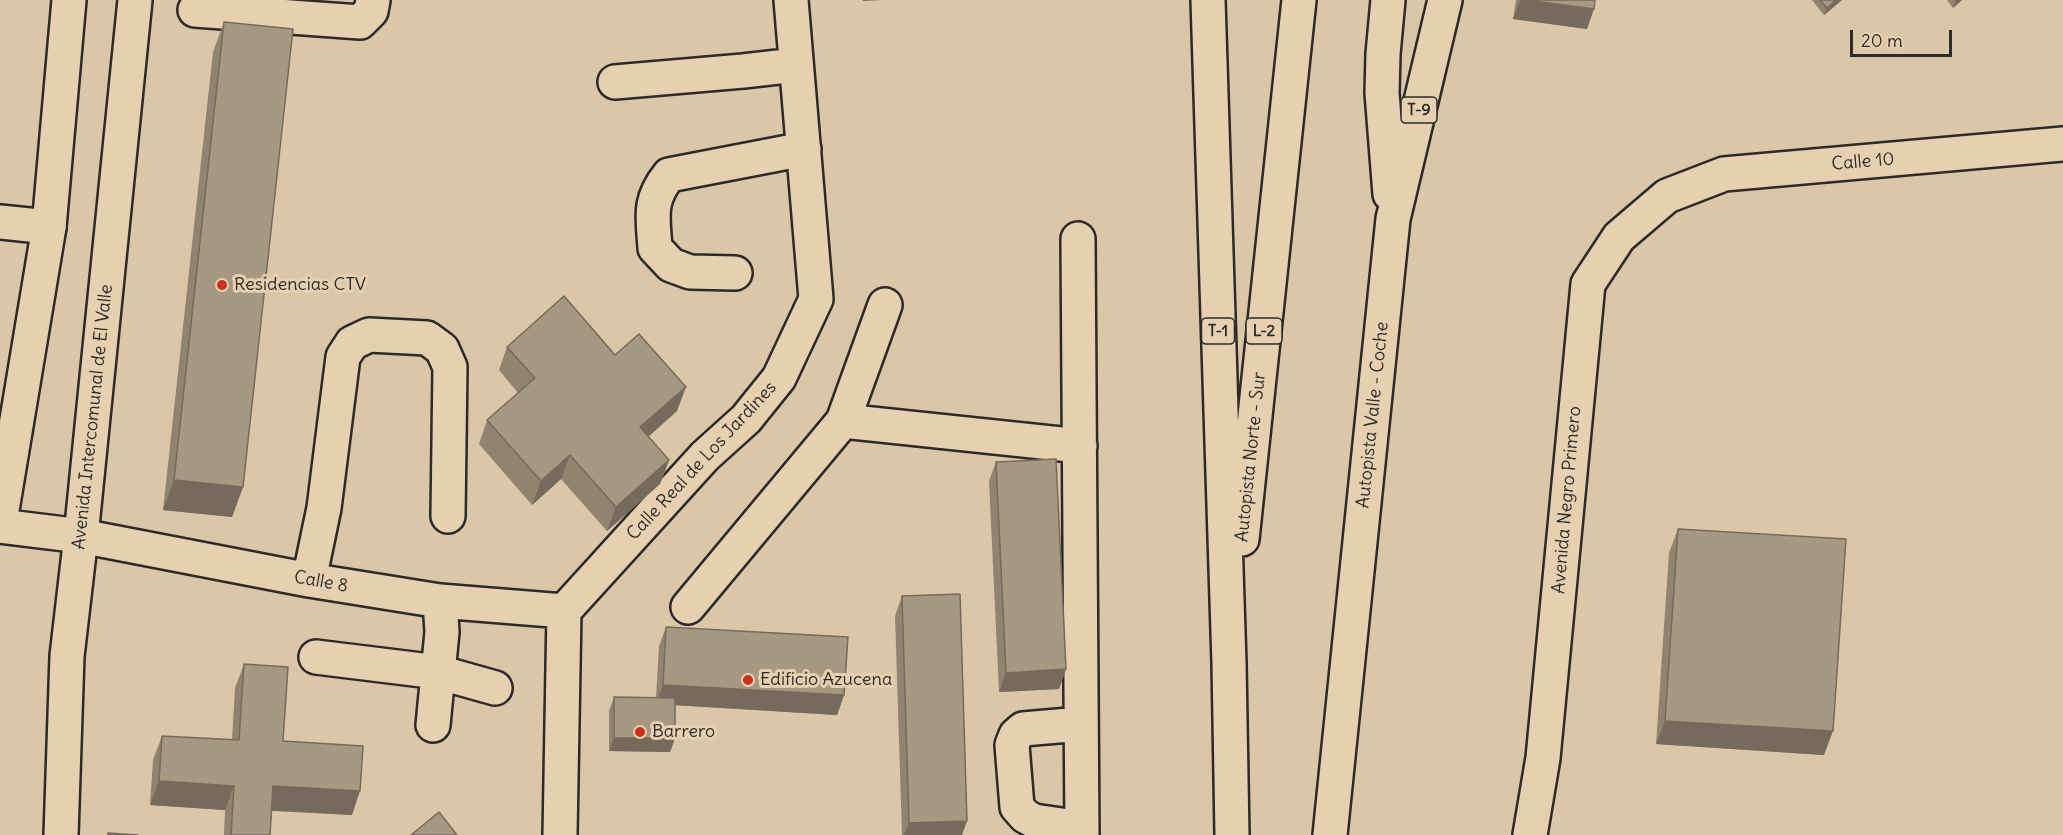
<!DOCTYPE html>
<html>
<head>
<meta charset="utf-8">
<style>
	body { margin:0 }
	#map { position:relative; width:2063px; height:835px; overflow:hidden; background:#dcc6a8; font-family:Delius,sans-serif }
	canvas { display:block }
	.scale { position:absolute; left:1850px; top:30px; width:102px; height:27px; box-sizing:border-box; border:3px solid #2b2b2b; border-top:0; padding-left:8px; font-size:18px; line-height:21px; white-space:nowrap; color:#2b2b2b; -webkit-text-stroke:4px #e7d0b0; paint-order:stroke }
</style>
</head>
<body>
<div id="map">
<canvas width="2063" height="835"></canvas>
<div class="scale">20 m</div>
</div>
<script>
const ctx = document.querySelector('canvas').getContext('2d');
ctx.lineJoin = 'round';
function stroke(path, color, width, dash) {
  ctx.strokeStyle = color;
  ctx.lineWidth = width;
  ctx.lineCap = dash ? 'butt' : 'round';
  ctx.setLineDash(dash || []);
  ctx.stroke(path);
}
function fillPath(path, color) {
  ctx.fillStyle = color;
  ctx.fill(path, 'evenodd');
}
function label(font, color, halo, rows, align = 'center') {
  ctx.font = font + ' Delius,sans-serif';
  ctx.lineWidth = 6;
  ctx.setLineDash([]);
  ctx.textBaseline = 'middle';
  ctx.strokeStyle = halo;
  ctx.fillStyle = color;
  for (const [text, x, y, turn = 0] of rows) {
    ctx.save();
    ctx.translate(x, y);
    ctx.rotate((+turn || 0) * Math.PI / 180);
    ctx.textAlign = isNaN(turn) ? turn : align;
    if (halo) ctx.strokeText(text, 0, 0);
    ctx.fillText(text, 0, 0);
    ctx.restore();
  }
}
const minor = new Path2D(`
	M 195,10 L 360,22 L 371,11 L 373,0
	M 615,82 L 743,71 L 796,65
	M 0,222 L 49,227
	M 1078,239 L 1082,835
	M 735,273 L 690,272 L 671,265 L 655,248 C 653,217 648,201 669,175 L 804,149
	M 843,421 L 885,305
	M 0,526 L 81,536 L 309,580 L 440,601 L 564,611
	M 309,580 L 324,508 L 343,357 L 352,343 L 369,335 L 427,338 L 442,349 L 450,367 L 448,516
	M 688,607 L 843,421 L 1080,446
	M 316,657 L 438,672 L 495,688
	M 1081,724 L 1023,729 L 1016,735 L 1012,745 L 1017,807 L 1025,816 L 1034,821 L 1082,828
	M 433,725 L 442,632 L 440,601
	M 560,835 L 564,611 L 705,456 L 746,419 L 779,378 L 816,299 L 791,0
	M 1530,835 L 1543,758 L 1588,284 L 1619,237 L 1667,196 L 1724,174 L 2063,144`);
const major = new Path2D(`
	M 0,522 L 49,227 L 69,0
	M 61,835 L 67,656 L 81,536 L 135,0`);
const highway = new Path2D(`
	M 1208,0 L 1229,663 L 1232,835
	M 1388,0 L 1383,54 L 1382,93 L 1390,194
	M 1242,539 L 1299,0
	M 1330,835 L 1393,219 L 1445,0`);
stroke(minor, '#2b2b2b', 38);
stroke(major, '#2b2b2b', 38);
stroke(highway, '#2b2b2b', 38);
stroke(minor, '#e7d0b0', 33);
stroke(major, '#e7d0b0', 33);
stroke(highway, '#e7d0b0', 33);
fillPath(new Path2D(`
	M 1516,0 L 1595,0 L 1587,29 L 1513,19 Z
	M 1812,0 L 1842,0 L 1824,15 Z
	M 1947,0 L 1962,0 L 1953,8 Z
	M 224,22 L 243,487 L 232,517 L 163,510 L 213,52 Z
	M 507,347 L 615,355 L 677,411 L 648,437 L 669,460 L 660,484 L 607,531 L 561,479 L 532,505 L 479,444 L 487,420 L 518,393 L 499,370 Z
	M 996,462 L 1066,669 L 1059,689 L 999,692 L 989,481 Z
	M 1678,529 L 1824,755 L 1656,744 L 1669,553 Z
	M 902,596 L 962,835 L 902,835 L 895,616 Z
	M 666,627 L 844,695 L 837,715 L 675,705 L 675,738 L 670,752 L 609,751 L 609,711 L 614,697 L 656,698 L 659,646 Z
	M 244,664 L 283,741 L 352,815 L 272,811 L 270,835 L 224,835 L 225,810 L 150,805 L 153,760 L 162,736 L 232,740 L 235,688 Z`), '#908370');
fillPath(new Path2D(`
	M 863,0 L 882,0 L 863,1 Z
	M 1520,0 L 1525,0 L 1594,9 L 1587,29 L 1513,19 Z
	M 1836,0 L 1842,0 L 1824,15 L 1827,8 Z
	M 1956,0 L 1962,0 L 1953,8 Z
	M 686,387 L 677,411 L 632,451 L 640,427 Z
	M 570,455 L 561,479 L 532,505 L 541,481 Z
	M 669,460 L 660,484 L 607,531 L 616,507 Z
	M 174,480 L 243,487 L 232,517 L 163,510 Z
	M 1066,669 L 1059,689 L 999,692 L 1006,673 Z
	M 663,685 L 844,695 L 837,715 L 656,704 Z
	M 1665,721 L 1833,731 L 1824,755 L 1656,744 Z
	M 614,738 L 675,738 L 670,752 L 609,751 Z
	M 159,781 L 234,786 L 225,810 L 150,805 Z
	M 273,786 L 360,791 L 352,815 L 265,810 Z
	M 967,821 L 962,835 L 904,835 L 909,823 Z`), '#756a5b');
const building = new Path2D(`
	M 1525,0 L 1595,0 L 1594,9 Z
	M 1820,0 L 1836,0 L 1827,8 Z
	M 224,22 L 293,29 L 243,487 L 174,480 Z
	M 564,296 L 615,355 L 639,334 L 686,387 L 640,427 L 669,460 L 616,507 L 570,455 L 541,481 L 487,420 L 535,378 L 507,347 Z
	M 1056,459 L 1066,669 L 1006,673 L 996,462 Z
	M 1678,529 L 1846,539 L 1833,731 L 1665,721 Z
	M 960,594 L 967,821 L 909,823 L 902,596 Z
	M 666,627 L 848,637 L 844,695 L 663,685 Z
	M 244,664 L 288,667 L 283,741 L 363,746 L 360,791 L 273,786 L 270,835 L 231,835 L 234,786 L 159,781 L 162,736 L 239,740 Z
	M 614,697 L 675,698 L 675,738 L 614,738 Z
	M 439,812 L 457,835 L 411,835 Z
	M 108,833 L 138,835 L 108,835 Z`);
fillPath(building, '#a79882');
stroke(building, '#756a5b', 1.5);
for (const [x, y, r, color] of [
	[222,285,6,"#c8321e"],
	[748,680,6,"#c8321e"],
	[640,732,6,"#c8321e"]
]) {
  const dot = new Path2D();
  dot.arc(x, y, r, 0, 2 * Math.PI);
  ctx.fillStyle = color;
  ctx.fill(dot);
  stroke(dot, '#e7d0b0', 2);
}
for (const [x, y, w] of [
	[1419,110,36],
	[1218,331,33],
	[1264,331,36]
]) {
  const box = new Path2D();
  box.roundRect(x - w / 2, y - 13, w, 26, 4.5);
  ctx.fillStyle = '#e7d0b0';
  ctx.fill(box);
  stroke(box, '#2b2b2b', 1.5);
}
label('bold 16px', '#2b2b2b', null, [
	["T-9",1419,110],
	["T-1",1218,331],
	["L-2",1264,331]
]);
label('18px', '#2b2b2b', '#e7d0b0', [
	["Calle 10",1863,162,-5],
	["Autopista Valle - Coche",1373,415,-84],
	["Avenida Intercomunal de El Valle",93,417,-84],
	["Autopista Norte - Sur",1251,457,-84],
	["Calle Real de Los Jardines",702,461,-47],
	["Avenida Negro Primero",1567,500,-85],
	["Calle 8",321,582,10]
]);
label('18px', '#2b2b2b', '#e7d0b0', [
	["Residencias CTV",234,285],
	["Edificio Azucena",760,680],
	["Barrero",652,732]
], 'left');
</script>
</body>
</html>
